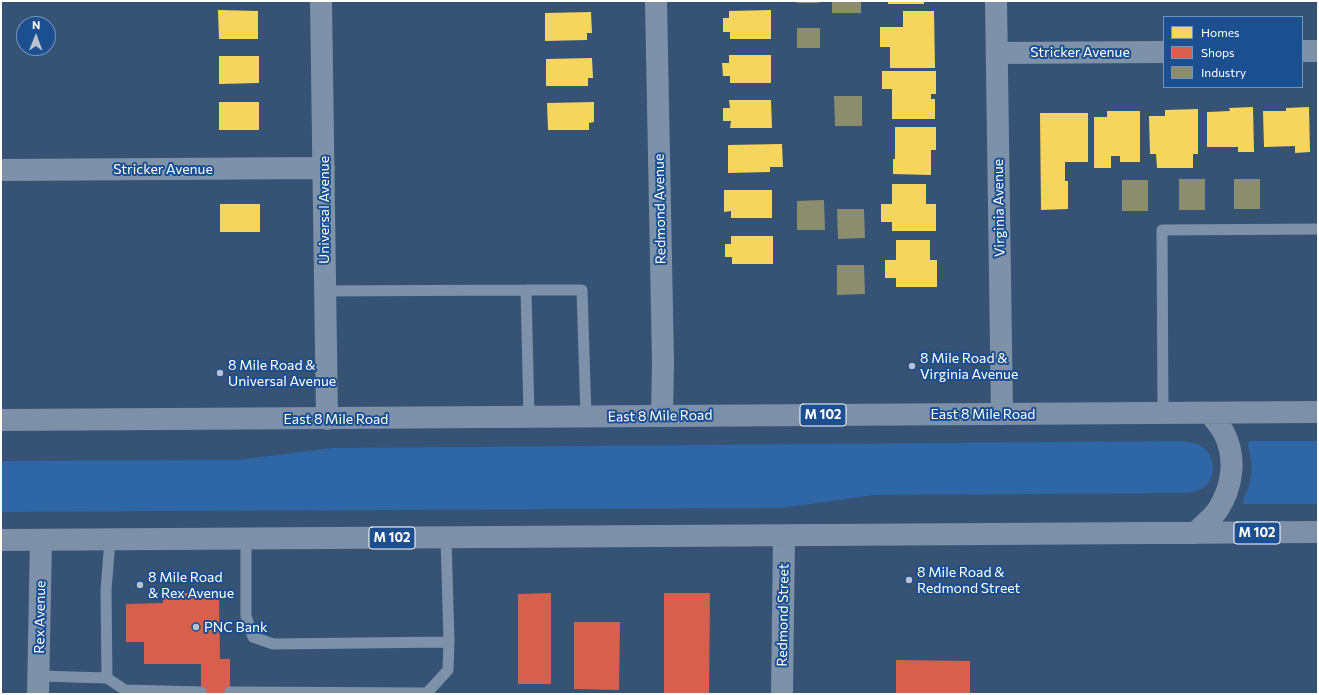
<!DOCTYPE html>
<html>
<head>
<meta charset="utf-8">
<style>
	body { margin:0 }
	#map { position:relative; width:1319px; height:695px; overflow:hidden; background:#365274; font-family:Commissioner,sans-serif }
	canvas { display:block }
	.frame { position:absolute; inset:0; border:2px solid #fff; pointer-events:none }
	.legend { position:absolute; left:1163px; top:16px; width:140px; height:72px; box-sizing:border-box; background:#1b4f8f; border:1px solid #7695bc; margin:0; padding:5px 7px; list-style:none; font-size:12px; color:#fff }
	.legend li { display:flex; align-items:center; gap:8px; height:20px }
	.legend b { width:20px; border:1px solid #7695bc }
	.north { position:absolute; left:16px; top:16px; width:40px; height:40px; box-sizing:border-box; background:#1b4f8f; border:1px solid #7695bc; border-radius:50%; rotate:1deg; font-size:11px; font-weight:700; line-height:16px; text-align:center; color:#fff }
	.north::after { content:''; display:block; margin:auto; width:14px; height:18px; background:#b9c2ce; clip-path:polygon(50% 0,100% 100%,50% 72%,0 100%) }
</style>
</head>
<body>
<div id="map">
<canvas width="1319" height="695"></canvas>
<div class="frame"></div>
<ul class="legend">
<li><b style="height:11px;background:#f6d55c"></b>Homes</li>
<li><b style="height:11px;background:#d6604d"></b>Shops</li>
<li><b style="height:11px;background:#8c8c6e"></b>Industry</li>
</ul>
<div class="north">N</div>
</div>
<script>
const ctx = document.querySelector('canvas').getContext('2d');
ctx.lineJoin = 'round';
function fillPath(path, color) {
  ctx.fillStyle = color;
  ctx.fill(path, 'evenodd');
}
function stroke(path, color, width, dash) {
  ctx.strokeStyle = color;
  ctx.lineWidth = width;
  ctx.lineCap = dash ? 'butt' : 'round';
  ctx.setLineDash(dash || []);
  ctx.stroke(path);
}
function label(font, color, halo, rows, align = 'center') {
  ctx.font = font + ' Commissioner,sans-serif';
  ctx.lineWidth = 4;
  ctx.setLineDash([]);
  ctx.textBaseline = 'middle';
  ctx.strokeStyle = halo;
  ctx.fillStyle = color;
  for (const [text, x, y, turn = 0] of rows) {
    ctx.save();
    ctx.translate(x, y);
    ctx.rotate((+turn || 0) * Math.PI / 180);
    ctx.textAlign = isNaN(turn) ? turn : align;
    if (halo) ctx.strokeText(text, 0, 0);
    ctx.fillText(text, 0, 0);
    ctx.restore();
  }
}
fillPath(new Path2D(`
	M 1180,441 C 1187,442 1195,442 1201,446 C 1214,454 1217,473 1207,485 C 1201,490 1194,492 1187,493 L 875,495 L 781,508 L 1,512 L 1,461 L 237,460 L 332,448 Z
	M 1251,441 L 1318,441 L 1318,504 L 1246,504 L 1243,503 L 1243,500 C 1250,487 1253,474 1251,459 C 1250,453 1248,448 1248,443 Z`), '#2f66a5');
fillPath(new Path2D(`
	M 888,1 L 924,1 L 924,4 L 888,4 Z
	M 218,10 L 258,11 L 258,39 L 219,39 Z
	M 771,10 L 771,39 L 730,39 L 730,32 L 723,32 L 723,18 L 729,18 L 729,11 Z
	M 903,11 L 934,11 L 935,68 L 890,68 L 890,47 L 880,47 L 880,27 L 903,27 Z
	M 591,12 L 592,33 L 587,33 L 587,40 L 545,41 L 545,13 Z
	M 729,55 L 771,55 L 771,83 L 730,83 L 730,76 L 723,76 L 722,63 L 729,63 Z
	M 219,56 L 259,56 L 259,83 L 219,84 Z
	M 592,58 L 593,78 L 588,78 L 588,86 L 546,86 L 546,59 Z
	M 882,71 L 936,71 L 936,94 L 931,94 L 931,99 L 935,99 L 935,119 L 892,119 L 892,89 L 882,89 Z
	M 729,100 L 771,100 L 772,128 L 730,128 L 731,121 L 723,121 L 723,108 L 730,108 Z
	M 219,102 L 259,102 L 259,130 L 219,130 Z
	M 594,102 L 594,122 L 589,123 L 589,130 L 548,130 L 547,103 Z
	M 1253,107 L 1254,152 L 1238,152 L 1238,147 L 1207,147 L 1207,112 L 1230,111 L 1229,108 Z
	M 1309,107 L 1310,152 L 1295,153 L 1295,146 L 1264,147 L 1263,111 L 1286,111 L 1286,108 Z
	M 1198,109 L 1198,154 L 1193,154 L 1193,168 L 1157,168 L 1156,154 L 1150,154 L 1149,116 L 1165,116 L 1165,110 Z
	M 1107,111 L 1140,111 L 1140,162 L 1120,162 L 1120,156 L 1111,156 L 1111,168 L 1094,168 L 1094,117 L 1107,117 Z
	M 1040,113 L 1088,113 L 1088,162 L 1065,162 L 1065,181 L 1068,181 L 1068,209 L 1041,210 Z
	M 895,127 L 936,127 L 936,150 L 931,150 L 931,175 L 893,174 L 893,159 L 895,159 Z
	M 782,144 L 783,167 L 770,167 L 770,172 L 728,173 L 728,145 Z
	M 892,184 L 926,184 L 926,204 L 936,204 L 936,231 L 892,231 L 892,222 L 881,222 L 881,204 L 892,204 Z
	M 724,190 L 772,190 L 772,218 L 731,218 L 731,211 L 724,212 Z
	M 220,204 L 260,204 L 260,232 L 220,232 Z
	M 731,236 L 773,236 L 773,264 L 732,264 L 732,257 L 725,257 L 725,244 L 731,244 Z
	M 896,240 L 930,240 L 930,260 L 937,260 L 937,287 L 896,287 L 896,278 L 885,278 L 885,260 L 896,260 Z`), '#f6d55c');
fillPath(new Path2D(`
	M 163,593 L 219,593 L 220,659 L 230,659 L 230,694 L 201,694 L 201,664 L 144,664 L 144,642 L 126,642 L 126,604 L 163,603 Z
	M 551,593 L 551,684 L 518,684 L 518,594 Z
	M 664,593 L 710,593 L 709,694 L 664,694 Z
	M 574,622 L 620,622 L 619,690 L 574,689 Z
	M 896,660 L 970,661 L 970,694 L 896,694 Z`), '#d6604d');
fillPath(new Path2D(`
	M 797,1 L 819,1 L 819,3 L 797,3 Z
	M 832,1 L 861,1 L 861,13 L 832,13 Z
	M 797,28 L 820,28 L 820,48 L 797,48 Z
	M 834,96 L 862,96 L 862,126 L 835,126 Z
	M 1179,179 L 1205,179 L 1205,210 L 1179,210 Z
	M 1234,179 L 1260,179 L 1260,209 L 1234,209 Z
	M 1122,180 L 1148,180 L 1148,211 L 1122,211 Z
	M 824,200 L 825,230 L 797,230 L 797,201 Z
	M 837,209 L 864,209 L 865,238 L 838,239 Z
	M 837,265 L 864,265 L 865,294 L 837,295 Z`), '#8c8c6e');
stroke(new Path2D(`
	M 324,291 L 526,290
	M 1163,413 L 1162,230 L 1318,229
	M 529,417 L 526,290 L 582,290 L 586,417
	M 246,539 L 246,616 L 253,637 L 273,644 L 449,642 L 446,538
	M 39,676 L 107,678 L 125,690 L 201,692
	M 107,678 L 106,590 L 110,540
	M 230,692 L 427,693 L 448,670 L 449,642`), '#7d92a8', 11);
stroke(new Path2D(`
	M 321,1 L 327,419
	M 656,1 L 663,363 L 662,416
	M 996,1 L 1002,414
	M 1302,51 L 1318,51
	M 997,53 L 1164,52
	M 1,170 L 324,168
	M 38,694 L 41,540
	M 782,694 L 784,536`), '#7d92a8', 22);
stroke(new Path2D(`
	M 1,420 L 1318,412
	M 1195,533 C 1202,526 1211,519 1217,511 C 1233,487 1237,457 1223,431 C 1219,425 1214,419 1210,413
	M 1,540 L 1318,532`), '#7e90a7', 22);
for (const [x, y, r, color] of [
	[912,366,4,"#b9c2ce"],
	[220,373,4,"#b9c2ce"],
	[909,580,4,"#b9c2ce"],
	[140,585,4,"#b9c2ce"],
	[196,627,4,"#b9c2ce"]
]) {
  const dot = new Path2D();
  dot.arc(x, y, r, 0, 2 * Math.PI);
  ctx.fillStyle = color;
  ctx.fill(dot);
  stroke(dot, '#1b4f8f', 1.5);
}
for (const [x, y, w] of [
	[823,415,46],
	[1257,533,46],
	[392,538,46]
]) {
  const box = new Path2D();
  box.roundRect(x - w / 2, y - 11, w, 22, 3);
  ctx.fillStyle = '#1b4f8f';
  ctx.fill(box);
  stroke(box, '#fff', 1);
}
label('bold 13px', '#fff', null, [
	["M 102",823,415],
	["M 102",1257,533],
	["M 102",392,538]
]);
label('14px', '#fff', '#1b4f8f', [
	["Stricker Avenue",1080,52],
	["Stricker Avenue",163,169],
	["Virginia Avenue",999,208,-91],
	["Redmond Avenue",660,209,-91],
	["Universal Avenue",324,210,-90],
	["East 8 Mile Road",983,414],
	["East 8 Mile Road",660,416,-1],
	["East 8 Mile Road",336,419],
	["Redmond Street",783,615,-89],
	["Rex Avenue",40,617,-89]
]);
label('14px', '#fff', '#1b4f8f', [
	["8 Mile Road &",920,358],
	["Virginia Avenue",920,374],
	["8 Mile Road &",228,365],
	["Universal Avenue",228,381],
	["8 Mile Road &",917,572],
	["Redmond Street",917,588],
	["8 Mile Road",148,577],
	["& Rex Avenue",148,593],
	["PNC Bank",204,627]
], 'left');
</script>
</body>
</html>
